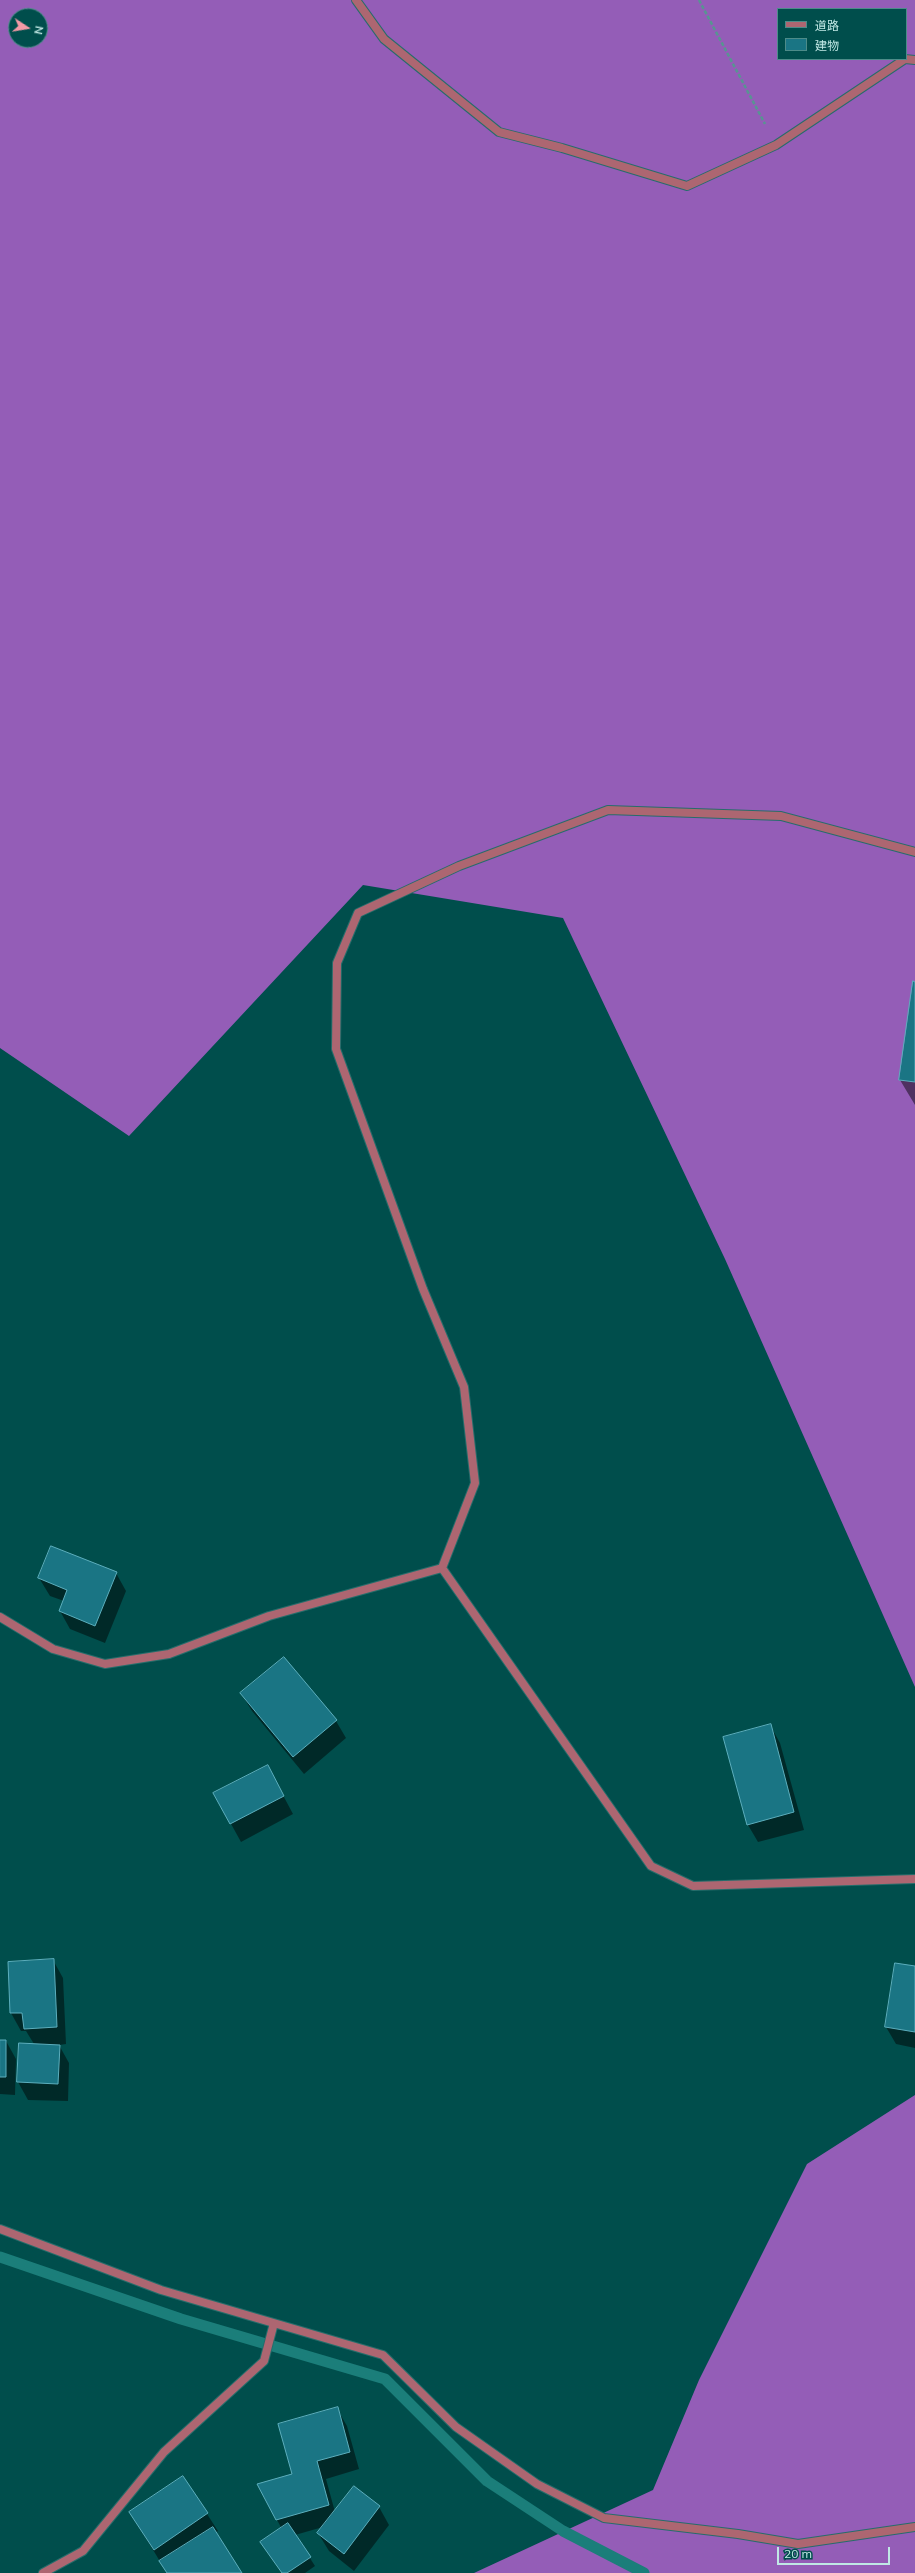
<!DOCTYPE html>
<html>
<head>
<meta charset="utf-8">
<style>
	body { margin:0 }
	#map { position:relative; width:915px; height:2573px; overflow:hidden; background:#004e4c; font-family:Mulish,"Noto Sans JP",sans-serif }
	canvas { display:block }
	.legend { position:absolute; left:777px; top:8px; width:130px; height:52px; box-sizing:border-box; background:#004e4c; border:1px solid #4d8c89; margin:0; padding:5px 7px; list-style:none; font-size:12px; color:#c0e8e5 }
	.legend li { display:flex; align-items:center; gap:8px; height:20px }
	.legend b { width:20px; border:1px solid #4d8c89 }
	.north { position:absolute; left:8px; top:8px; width:40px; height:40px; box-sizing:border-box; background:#004e4c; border:1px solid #4d8c89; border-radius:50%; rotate:102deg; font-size:11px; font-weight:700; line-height:16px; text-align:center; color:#c0e8e5 }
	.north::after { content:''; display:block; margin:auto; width:14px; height:18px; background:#f49aa6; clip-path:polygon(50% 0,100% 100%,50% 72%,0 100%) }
	.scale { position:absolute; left:777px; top:2547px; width:113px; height:18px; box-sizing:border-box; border:2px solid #c0e8e5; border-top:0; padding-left:5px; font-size:12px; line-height:14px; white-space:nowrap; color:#c0e8e5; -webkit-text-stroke:3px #004e4c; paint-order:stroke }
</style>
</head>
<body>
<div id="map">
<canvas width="915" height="2573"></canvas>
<ul class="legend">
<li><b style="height:5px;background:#ad6671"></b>道路</li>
<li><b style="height:11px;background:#1a7584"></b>建物</li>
</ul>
<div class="north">N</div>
<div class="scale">20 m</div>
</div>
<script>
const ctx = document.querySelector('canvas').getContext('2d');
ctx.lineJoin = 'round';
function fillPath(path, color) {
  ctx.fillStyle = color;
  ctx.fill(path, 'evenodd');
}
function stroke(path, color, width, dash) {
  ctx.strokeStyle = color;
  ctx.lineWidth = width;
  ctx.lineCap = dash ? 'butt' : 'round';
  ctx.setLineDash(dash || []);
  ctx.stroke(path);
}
fillPath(new Path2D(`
	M 0,0 L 915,0 L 915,1687 L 725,1259 L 563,918 L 363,885 L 129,1136 L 0,1048 ZM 778,9 L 906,9 L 906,59 L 778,59 ZM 16,16 L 40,16 L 40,40 L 16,40 Z
	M 915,2095 L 915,2573 L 474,2573 L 653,2490 L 699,2380 L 807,2164 Z`), '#945db7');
fillPath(new Path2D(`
	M 915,983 L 915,1105 L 900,1080 Z
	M 116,1573 L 126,1591 L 105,1643 L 70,1629 L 60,1611 L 64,1601 L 50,1596 L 39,1578 Z
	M 241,1693 L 336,1721 L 346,1738 L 304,1774 L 252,1711 Z
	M 770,1725 L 780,1743 L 804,1830 L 758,1842 L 748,1825 Z
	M 277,1784 L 293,1814 L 241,1842 L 214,1793 Z
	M 53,1960 L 63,1978 L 66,2044 L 59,2045 L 69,2063 L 68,2101 L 28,2100 L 18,2082 L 34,2044 L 26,2031 L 21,2031 L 11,2013 L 9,1963 Z
	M 915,1967 L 915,2048 L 896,2044 L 886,2027 Z
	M 0,2041 L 6,2041 L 16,2059 L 15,2095 L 0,2094 Z
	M 337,2409 L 347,2426 L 359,2469 L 326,2479 L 335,2512 L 379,2507 L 389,2525 L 354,2571 L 329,2551 L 318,2533 L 323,2527 L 295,2535 L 315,2566 L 305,2573 L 282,2573 L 267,2551 L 282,2529 L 277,2520 L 293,2474 Z
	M 183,2477 L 207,2514 L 218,2531 L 215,2533 L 241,2573 L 167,2573 L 141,2530 L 131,2513 Z`), '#0007');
stroke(new Path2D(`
	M 0,2257 L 181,2319 L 385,2379 L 487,2481 L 563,2531 L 644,2573`), '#1b7e7a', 11);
const building = new Path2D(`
	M 913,981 L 915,982 L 915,1082 L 899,1080 Z
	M 51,1546 L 117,1572 L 95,1626 L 59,1611 L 67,1590 L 38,1578 Z
	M 284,1657 L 337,1720 L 293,1757 L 240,1693 Z
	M 771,1724 L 794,1812 L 747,1825 L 723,1737 Z
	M 268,1765 L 284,1796 L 230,1824 L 213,1793 Z
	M 54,1959 L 57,2027 L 24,2029 L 22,2013 L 10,2013 L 8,1962 Z
	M 895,1963 L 915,1966 L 915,2032 L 885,2027 Z
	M 0,2040 L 6,2040 L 6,2077 L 0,2077 Z
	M 19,2043 L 60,2045 L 58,2084 L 17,2082 Z
	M 338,2407 L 350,2452 L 317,2461 L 329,2505 L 276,2520 L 257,2484 L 292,2474 L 278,2424 Z
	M 183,2476 L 208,2513 L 154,2550 L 129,2512 Z
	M 354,2486 L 380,2506 L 344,2554 L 317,2533 Z
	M 288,2523 L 311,2557 L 287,2573 L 282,2573 L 260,2542 Z
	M 213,2527 L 242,2573 L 167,2573 L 159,2561 Z`);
fillPath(building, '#1a7584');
stroke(building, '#5caebd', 1);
const minor = new Path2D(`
	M 356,0 L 384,39 L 499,132 L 562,148 L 687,186 L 776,145 L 905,59 L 915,60
	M 442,1568 L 475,1483 L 464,1387 L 423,1289 L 336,1049 L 337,963 L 358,913 L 459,866 L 608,810 L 781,816 L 915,852
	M 442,1568 L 651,1866 L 693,1886 L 915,1879
	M 0,1617 L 53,1649 L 105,1664 L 169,1654 L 269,1616 L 442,1568
	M 0,2229 L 161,2290 L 383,2355 L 456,2427 L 537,2484 L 604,2518 L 738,2534 L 798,2544 L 915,2527
	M 43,2573 L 83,2551 L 164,2452 L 264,2361 L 274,2323`);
stroke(minor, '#266d6b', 10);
stroke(new Path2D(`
	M 699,0 L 765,124`), '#589492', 2.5, [4, 2]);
stroke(minor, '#ad6671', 8);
</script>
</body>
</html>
